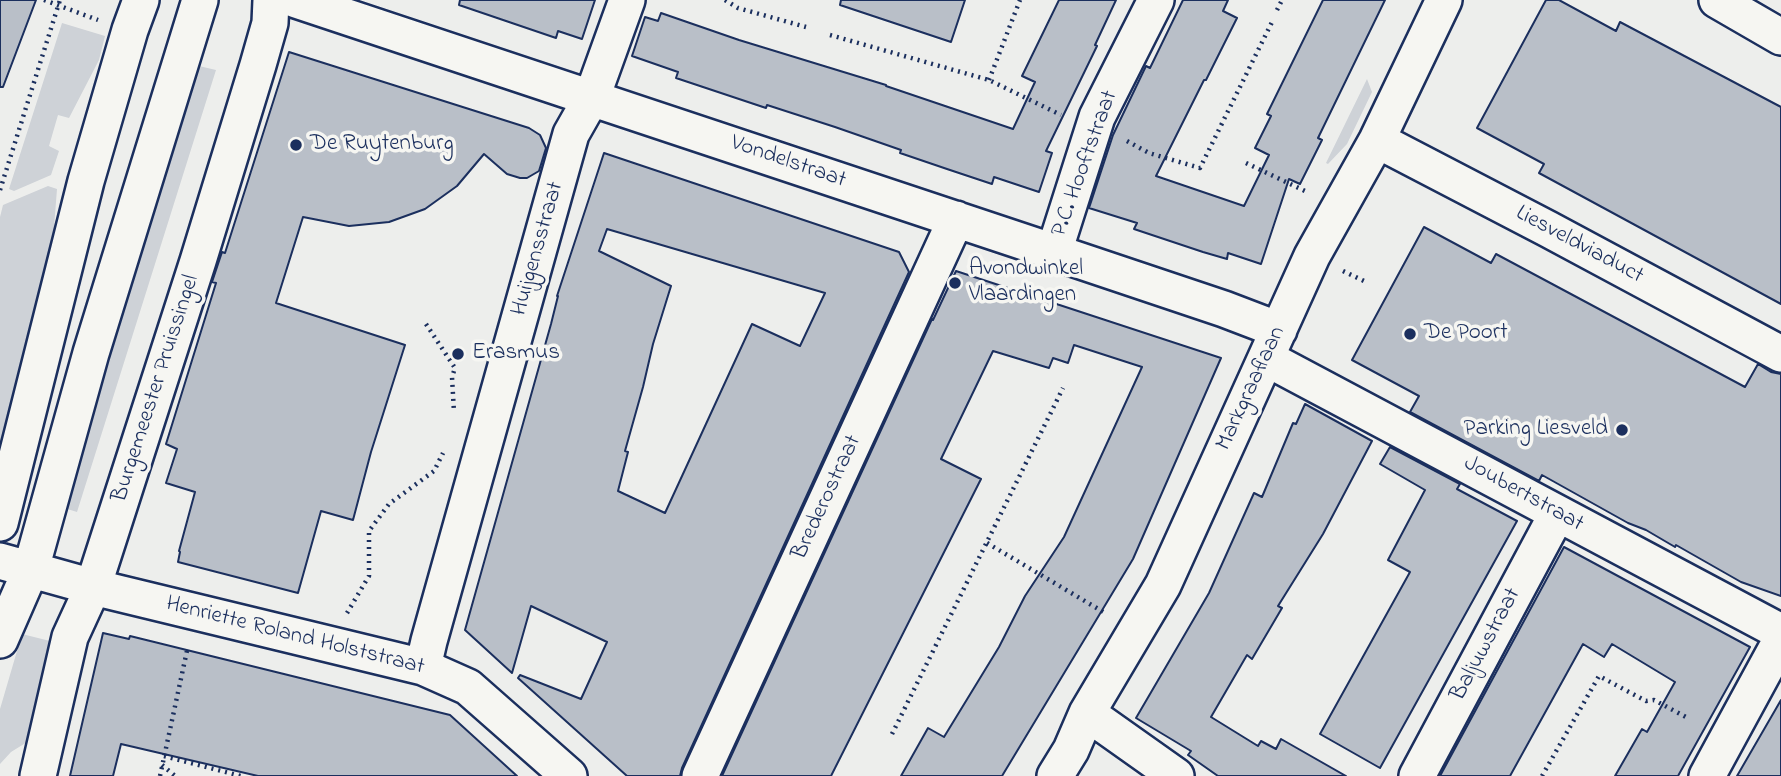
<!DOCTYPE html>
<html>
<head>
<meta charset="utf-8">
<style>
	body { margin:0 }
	canvas { display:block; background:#edeeec }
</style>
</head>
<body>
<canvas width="1781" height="776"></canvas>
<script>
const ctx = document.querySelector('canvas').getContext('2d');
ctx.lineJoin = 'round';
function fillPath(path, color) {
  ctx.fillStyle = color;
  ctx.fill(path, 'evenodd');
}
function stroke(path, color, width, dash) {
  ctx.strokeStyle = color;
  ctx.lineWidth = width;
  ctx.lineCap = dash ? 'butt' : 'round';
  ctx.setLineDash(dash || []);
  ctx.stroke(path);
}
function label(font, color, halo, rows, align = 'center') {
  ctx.font = font + ' "Indie Flower",sans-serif';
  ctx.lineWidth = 7;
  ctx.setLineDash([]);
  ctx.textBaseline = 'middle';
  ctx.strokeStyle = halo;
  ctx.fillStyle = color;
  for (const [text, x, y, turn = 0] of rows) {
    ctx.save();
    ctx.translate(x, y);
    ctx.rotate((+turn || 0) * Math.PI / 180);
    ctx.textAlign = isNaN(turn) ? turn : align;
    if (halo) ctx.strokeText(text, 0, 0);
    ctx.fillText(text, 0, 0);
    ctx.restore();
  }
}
fillPath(new Path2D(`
	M 62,23 L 105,36 L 99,60 L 69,118 L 58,115 L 49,146 L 59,151 L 51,175 L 14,191 L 9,189 Z
	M 199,66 L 216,70 L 77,512 L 61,507 Z
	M 1367,79 L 1372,92 L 1347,144 L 1328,164 L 1326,163 Z
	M 48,186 L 57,189 L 51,266 L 0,466 L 0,217 L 3,205 Z
	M 22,634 L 58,643 L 32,739 L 11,752 L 0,764 L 0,709 Z`), '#ced2d7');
const building = new Path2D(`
	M 0,0 L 36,0 L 3,87 L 0,87 Z
	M 460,0 L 595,0 L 582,39 L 558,31 L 556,38 L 459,5 Z
	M 841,0 L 965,0 L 951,42 L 840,5 Z
	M 1059,0 L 1116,0 L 1095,45 L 1097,46 L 1046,151 L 1052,153 L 1039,192 L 994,177 L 992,184 L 947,169 L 900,153 L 901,150 L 835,127 L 767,105 L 766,108 L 676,78 L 678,72 L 632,56 L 645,17 L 658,21 L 661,13 L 739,40 L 886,85 L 886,86 L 1013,129 L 1035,82 L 1022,76 Z
	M 1183,0 L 1228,0 L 1223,11 L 1237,18 L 1206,80 L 1204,80 L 1156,176 L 1244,206 L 1269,155 L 1255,148 L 1271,116 L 1267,114 L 1323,0 L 1385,0 L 1318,138 L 1322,140 L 1300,184 L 1289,179 L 1261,264 L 1228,253 L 1227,259 L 1203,252 L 1134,229 L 1137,223 L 1089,208 L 1113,135 L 1146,66 L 1150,68 Z
	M 1546,0 L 1559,0 L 1616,31 L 1620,22 L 1781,107 L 1781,304 L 1539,173 L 1544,164 L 1477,128 Z
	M 289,52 L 529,128 L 540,135 L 546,148 L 539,171 L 527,178 L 520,178 L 507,174 L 484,154 L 457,186 L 425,209 L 389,222 L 349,226 L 303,217 L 276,303 L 405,345 L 371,452 L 353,520 L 321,511 L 298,593 L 178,562 L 180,552 L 179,551 L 195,492 L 166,483 L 177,449 L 166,444 L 216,283 L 212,282 L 222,252 L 225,253 Z
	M 604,153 L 899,252 L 909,272 L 682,768 L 680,776 L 627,776 L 518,678 L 520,675 L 581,699 L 607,642 L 531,606 L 512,673 L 465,630 L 551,324 L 558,296 L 557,296 ZM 607,229 L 825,293 L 800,346 L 752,324 L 665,513 L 618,491 L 628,452 L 625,451 L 643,387 L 653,344 L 671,286 L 599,251 Z
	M 1424,227 L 1491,263 L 1496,254 L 1745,387 L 1758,364 L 1771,372 L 1781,374 L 1781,596 L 1741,582 L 1676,545 L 1675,547 L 1646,530 L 1628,523 L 1542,475 L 1539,481 L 1410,412 L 1419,396 L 1352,360 Z
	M 956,271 L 1221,358 L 1133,559 L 1002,776 L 901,776 L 928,728 L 944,737 L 999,647 L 1025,596 L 1064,537 L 1142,367 L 1074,345 L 1068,363 L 1053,358 L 1049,368 L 993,351 L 941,459 L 981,479 L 831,776 L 722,776 L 932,319 L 933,320 Z
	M 1305,404 L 1372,441 L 1323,534 L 1278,606 L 1282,608 L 1252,659 L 1247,655 L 1211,717 L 1258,746 L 1261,741 L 1276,749 L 1281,739 L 1346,776 L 1218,776 L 1188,755 L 1191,751 L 1136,718 L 1209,593 L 1254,493 L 1262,497 L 1293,423 L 1296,424 Z
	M 1390,447 L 1460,484 L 1457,489 L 1517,521 L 1380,768 L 1320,734 L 1410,572 L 1388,560 L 1425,490 L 1380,464 Z
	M 1564,547 L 1750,647 L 1678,776 L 1615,776 L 1642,729 L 1647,732 L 1675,682 L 1612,644 L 1604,657 L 1583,644 L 1510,776 L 1440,776 Z
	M 103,633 L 129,639 L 130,636 L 450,715 L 517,776 L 258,776 L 121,744 L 113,776 L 70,776 Z
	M 1781,700 L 1781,776 L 1737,776 Z`);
fillPath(building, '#b9bfc8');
stroke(building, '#1b2f5e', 2);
const minor = new Path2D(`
	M 296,0 L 1054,252 L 1224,309 L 1279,330
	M 1717,0 L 1781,37
	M 1377,140 L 1548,229 L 1781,354
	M 1054,252 L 1097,117 L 1156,0
	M 1266,358 L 1781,632
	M 0,523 L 86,181 L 130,30 L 141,0
	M 0,561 L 93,587 L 423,667 L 468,687 L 569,776
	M 0,640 L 31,569 L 91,353 L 200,0
	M 423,667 L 429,641 L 571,134 L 592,97 L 627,0
	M 1087,713 L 1176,776
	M 38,776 L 70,637 L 93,587 L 198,261 L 258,65 L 270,23 L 271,0
	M 700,776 L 956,219
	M 1055,776 L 1071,750 L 1087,713 L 1163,585 L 1312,256 L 1377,140 L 1444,0
	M 1417,776 L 1557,514
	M 1707,776 L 1781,640`);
stroke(minor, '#1b2f5e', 40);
stroke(new Path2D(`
	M 44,0 L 98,20
	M 725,0 L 738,8 L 806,27
	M 1277,10 L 1282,0
	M 830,35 L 989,80 L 1061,115
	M 989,80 L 1020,0
	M 1127,141 L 1149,153 L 1200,168 L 1272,22
	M 1246,163 L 1305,191
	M 0,190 L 60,0
	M 1343,271 L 1364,281
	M 426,324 L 455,368 L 452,377 L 454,412
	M 987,543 L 1105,613
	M 347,613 L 369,576 L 369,531 L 389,504 L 434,471 L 443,453
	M 892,734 L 1063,388
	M 164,756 L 241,776
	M 162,765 L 175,776
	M 160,776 L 188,646
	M 1542,776 L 1599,676 L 1646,701 L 1654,700 L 1686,717`), '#1b2f5e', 4.5, [2, 5]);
stroke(minor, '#f6f6f2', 35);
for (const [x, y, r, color] of [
	[296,145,7,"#1b2f5e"],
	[955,283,7,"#1b2f5e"],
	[1410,334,7,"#1b2f5e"],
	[458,354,7,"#1b2f5e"],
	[1622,430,7,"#1b2f5e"]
]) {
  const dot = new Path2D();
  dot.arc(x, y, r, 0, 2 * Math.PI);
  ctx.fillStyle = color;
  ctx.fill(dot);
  stroke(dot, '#f6f6f2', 2.5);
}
label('23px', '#1b2f5e', '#f6f6f2', [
	["De Ruytenburg",310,145],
	["Avondwinkel",969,270],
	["Vlaardingen",969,296],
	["De Poort",1424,334],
	["Erasmus",472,354],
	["Parking Liesveld",1608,430,"right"]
], 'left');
label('23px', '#1b2f5e', '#f6f6f2', [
	["Vondelstraat",788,163,19],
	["P.C. Hooftstraat",1086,164,-70],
	["Liesveldviaduct",1579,246,28],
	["Huijgensstraat",539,249,-74],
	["Burgemeester Pruissingel",157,389,-72],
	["Markgraaflaan",1252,389,-65],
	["Joubertstraat",1523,495,29],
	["Brederostraat",828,498,-65],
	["Henriette Roland Holststraat",295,637,14],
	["Baljuwstraat",1487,645,-62]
]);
</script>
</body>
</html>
